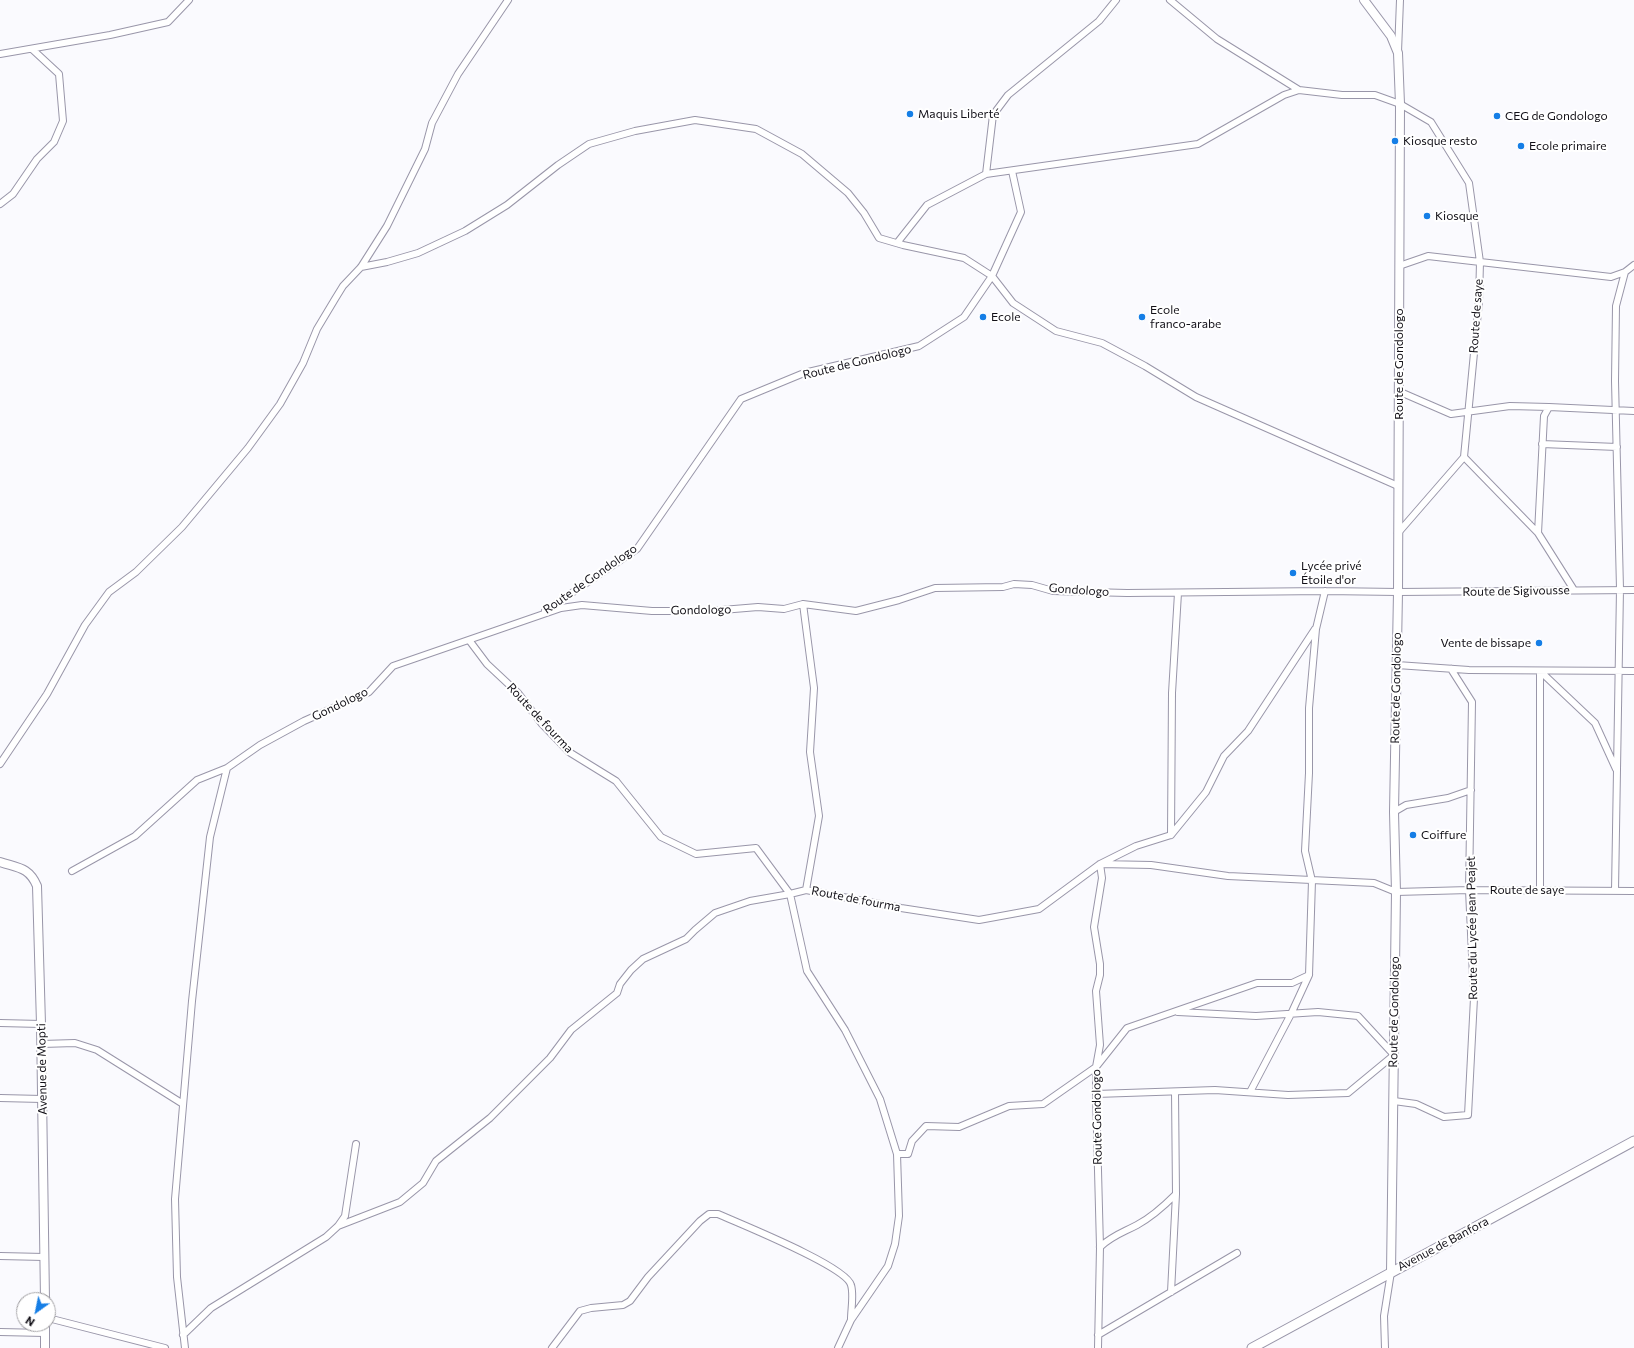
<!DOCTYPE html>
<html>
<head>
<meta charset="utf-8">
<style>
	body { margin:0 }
	#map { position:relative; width:1634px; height:1348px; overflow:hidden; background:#fafafe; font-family:Commissioner,sans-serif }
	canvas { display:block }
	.north { position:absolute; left:16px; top:1292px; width:40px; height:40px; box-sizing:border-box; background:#fff; border:1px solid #a09fa2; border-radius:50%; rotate:213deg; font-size:11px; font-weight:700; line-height:16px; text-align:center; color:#121017 }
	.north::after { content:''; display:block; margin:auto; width:14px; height:18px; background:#157ee6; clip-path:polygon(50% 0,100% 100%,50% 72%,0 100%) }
</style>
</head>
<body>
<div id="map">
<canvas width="1634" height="1348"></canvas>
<div class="north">N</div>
</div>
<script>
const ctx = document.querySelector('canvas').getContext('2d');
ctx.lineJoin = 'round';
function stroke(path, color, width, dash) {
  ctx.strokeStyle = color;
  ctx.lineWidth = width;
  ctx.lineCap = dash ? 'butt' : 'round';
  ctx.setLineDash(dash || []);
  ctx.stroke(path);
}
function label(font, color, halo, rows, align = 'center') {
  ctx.font = font + ' Commissioner,sans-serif';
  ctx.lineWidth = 4;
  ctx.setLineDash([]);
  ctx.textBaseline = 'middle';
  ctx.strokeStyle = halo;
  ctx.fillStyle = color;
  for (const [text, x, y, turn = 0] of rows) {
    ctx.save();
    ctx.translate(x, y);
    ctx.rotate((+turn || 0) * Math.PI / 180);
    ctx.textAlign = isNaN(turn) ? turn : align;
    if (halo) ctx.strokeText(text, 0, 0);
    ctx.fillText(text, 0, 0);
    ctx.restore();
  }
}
const minor = new Path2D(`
	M 1170,0 L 1217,39 L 1299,90 L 1342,95 L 1375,95 L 1400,104 L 1431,122 L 1469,183 L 1480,262 L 1479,301 L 1464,457 L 1398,533
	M 1398,52 L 1400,0
	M 0,54 L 110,35 L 168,22 L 189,0
	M 986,174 L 1198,144 L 1284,95 L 1299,90
	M 0,204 L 13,194 L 37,159 L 54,142 L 63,121 L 59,74 L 32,49
	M 897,243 L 927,205 L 986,174 L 993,115 L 1008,95 L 1099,21 L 1116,0
	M 1399,266 L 1428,256 L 1611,277 L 1625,272
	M 361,267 L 387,262 L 418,253 L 465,231 L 507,205 L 558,165 L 589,144 L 635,131 L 695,120 L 756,129 L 802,154 L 848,193 L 864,213 L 879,238 L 903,245 L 964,258 L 992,276 L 1013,303 L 1056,331 L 1102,343 L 1145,366 L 1196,397 L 1398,486
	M 1398,391 L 1451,414 L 1510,406 L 1549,407
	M 1542,444 L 1617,447
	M 1464,457 L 1538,533
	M 1574,590 L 1538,533 L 1544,416 L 1549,407 L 1634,411
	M 803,604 L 814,688 L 810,752 L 819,816 L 806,890
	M 545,611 L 637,549 L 741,399 L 804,373 L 919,346 L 964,317 L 992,276 L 1021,212 L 1012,171
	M 469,640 L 487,664 L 518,693 L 542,724 L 569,752 L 616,781 L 661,837 L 696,854 L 756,848 L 790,894 L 806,890 L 901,908 L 979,920 L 1039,909 L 1100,864 L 1136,846 L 1171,835 L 1172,693 L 1178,593
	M 1397,665 L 1469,670 L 1634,671
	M 1540,671 L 1595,723 L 1616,769
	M 0,764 L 47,694 L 85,625 L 109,592 L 136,572 L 182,527 L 248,448 L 280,404 L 303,363 L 317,329 L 335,299 L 343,286 L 361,267 L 387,226 L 425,149 L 432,123 L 458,74 L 508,0
	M 1394,812 L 1406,805 L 1448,798 L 1471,790
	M 1171,835 L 1206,792 L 1224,756 L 1248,731 L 1315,629
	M 1100,864 L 1151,865 L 1228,876 L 1374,883 L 1396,892 L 1469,890 L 1634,891
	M 72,871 L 135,836 L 197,780 L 227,768 L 260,745 L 304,721 L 369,692 L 393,666 L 561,608 L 582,605 L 652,611 L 710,611 L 758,607 L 784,609 L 803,604 L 856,611 L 899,600 L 935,588 L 1003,587 L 1014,584 L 1032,585 L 1053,591 L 1127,593 L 1325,591 L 1398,592 L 1634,590
	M 1540,890 L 1540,671
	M 1615,891 L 1620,589 L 1615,381 L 1616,306 L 1625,272 L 1634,265
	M 0,1023 L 41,1024
	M 42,1044 L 75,1043 L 97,1050 L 183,1104
	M 1250,1092 L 1291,1014 L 1309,975
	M 1096,1094 L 1215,1090 L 1288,1095 L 1348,1093 L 1394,1055 L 1358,1016 L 1318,1012 L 1256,1016 L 1178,1012
	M 0,1098 L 42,1099
	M 1394,1101 L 1416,1104 L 1444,1117 L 1468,1115 L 1474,998 L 1469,890 L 1472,702 L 1451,669
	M 897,1154 L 908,1154 L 912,1141 L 926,1126 L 959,1127 L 1009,1106 L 1043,1104 L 1096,1067 L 1127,1028 L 1257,983 L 1292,983 L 1309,975 L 1312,881 L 1305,851 L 1309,773 L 1309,708 L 1316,629 L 1325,591
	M 338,1226 L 400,1202 L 423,1183 L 436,1161 L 490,1118 L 550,1058 L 571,1030 L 617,993 L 620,984 L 631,970 L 643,959 L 686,939 L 695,930 L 715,913 L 750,901 L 790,894 L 807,971 L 845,1030 L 880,1099 L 897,1154 L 899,1216 L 895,1244 L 888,1266 L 851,1320 L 838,1348
	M 1100,1247 C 1113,1235 1122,1233 1137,1225 C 1152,1217 1164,1206 1176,1194 L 1175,1092
	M 0,1256 L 44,1257
	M 1171,1292 L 1176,1194
	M 48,1318 L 165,1348
	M 0,1332 L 45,1333
	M 183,1335 L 211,1308 L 326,1237 L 338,1226 L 345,1216 L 356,1144
	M 1098,1335 L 1237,1253
	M 185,1348 L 177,1277 L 175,1199 L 192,1001 L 210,837 L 227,768
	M 552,1348 L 580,1311 L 591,1308 L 623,1305 L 630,1301 L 648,1277 L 700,1221 L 709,1214 L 718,1214 C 740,1224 846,1266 851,1285 C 854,1295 851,1309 851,1319
	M 1098,1348 L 1100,1247 L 1096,1094 L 1096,1067 L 1100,1045 L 1096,991 L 1100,975 L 1100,964 L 1094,927 L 1102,878 L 1100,864
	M 1385,1348 L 1384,1316 L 1391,1272`);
const tertiary = new Path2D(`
	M 1364,0 L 1391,36 L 1398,53 L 1400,104 L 1398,592 L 1394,812 L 1396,892 L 1391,1272
	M 0,862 C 18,868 29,867 37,886 L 41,1024 L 45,1300
	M 45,1324 L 45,1348`);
const secondary = new Path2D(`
	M 1252,1348 L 1634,1141`);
stroke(minor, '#9996a9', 8);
stroke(tertiary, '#9996a9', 10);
stroke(secondary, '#9996a9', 11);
stroke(minor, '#fff', 6);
stroke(tertiary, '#fff', 8);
stroke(secondary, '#fff', 9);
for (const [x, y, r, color] of [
	[910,114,4,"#157ee6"],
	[1497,116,4,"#157ee6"],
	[1395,141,4,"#157ee6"],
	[1521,146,4,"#157ee6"],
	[1427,216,4,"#157ee6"],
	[983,317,4,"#157ee6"],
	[1142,317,4,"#157ee6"],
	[1293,573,4,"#157ee6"],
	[1539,643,4,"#157ee6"],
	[1413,835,4,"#157ee6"]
]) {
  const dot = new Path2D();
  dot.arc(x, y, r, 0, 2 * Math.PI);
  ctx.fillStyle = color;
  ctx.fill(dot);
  stroke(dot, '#fff', 1.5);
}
label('12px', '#121017', '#fff', [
	["Maquis Liberté",918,114],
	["CEG de Gondologo",1505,116],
	["Kiosque resto",1403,141],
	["Ecole primaire",1529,146],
	["Kiosque",1435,216],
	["Ecole",1150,310],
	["franco-arabe",1150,324],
	["Ecole",991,317],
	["Lycée privé",1301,566],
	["Étoile d'or",1301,580],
	["Vente de bissape",1531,643,"right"],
	["Coiffure",1421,835]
], 'left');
label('12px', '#121017', '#fff', [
	["Route de saye",1476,316,-86],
	["Route de Gondologo",857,362,-14],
	["Route de Gondologo",1399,364,-90],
	["Route de Gondologo",590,579,-35],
	["Gondologo",1079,590,4],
	["Route de Sigivousse",1516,591,-1],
	["Gondologo",701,610,-1],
	["Route de Gondologo",1396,688,-89],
	["Gondologo",340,704,-26],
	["Route de fourma",540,718,47],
	["Route de saye",1527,890],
	["Route de fourma",856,899,11],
	["Route du Lycée Jean Peajet",1472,928,-91],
	["Route de Gondologo",1394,1012,-89],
	["Avenue de Mopti",42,1069,-91],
	["Route Gondologo",1097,1117,-91],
	["Avenue de Banfora",1443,1244,-28]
]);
</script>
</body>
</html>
